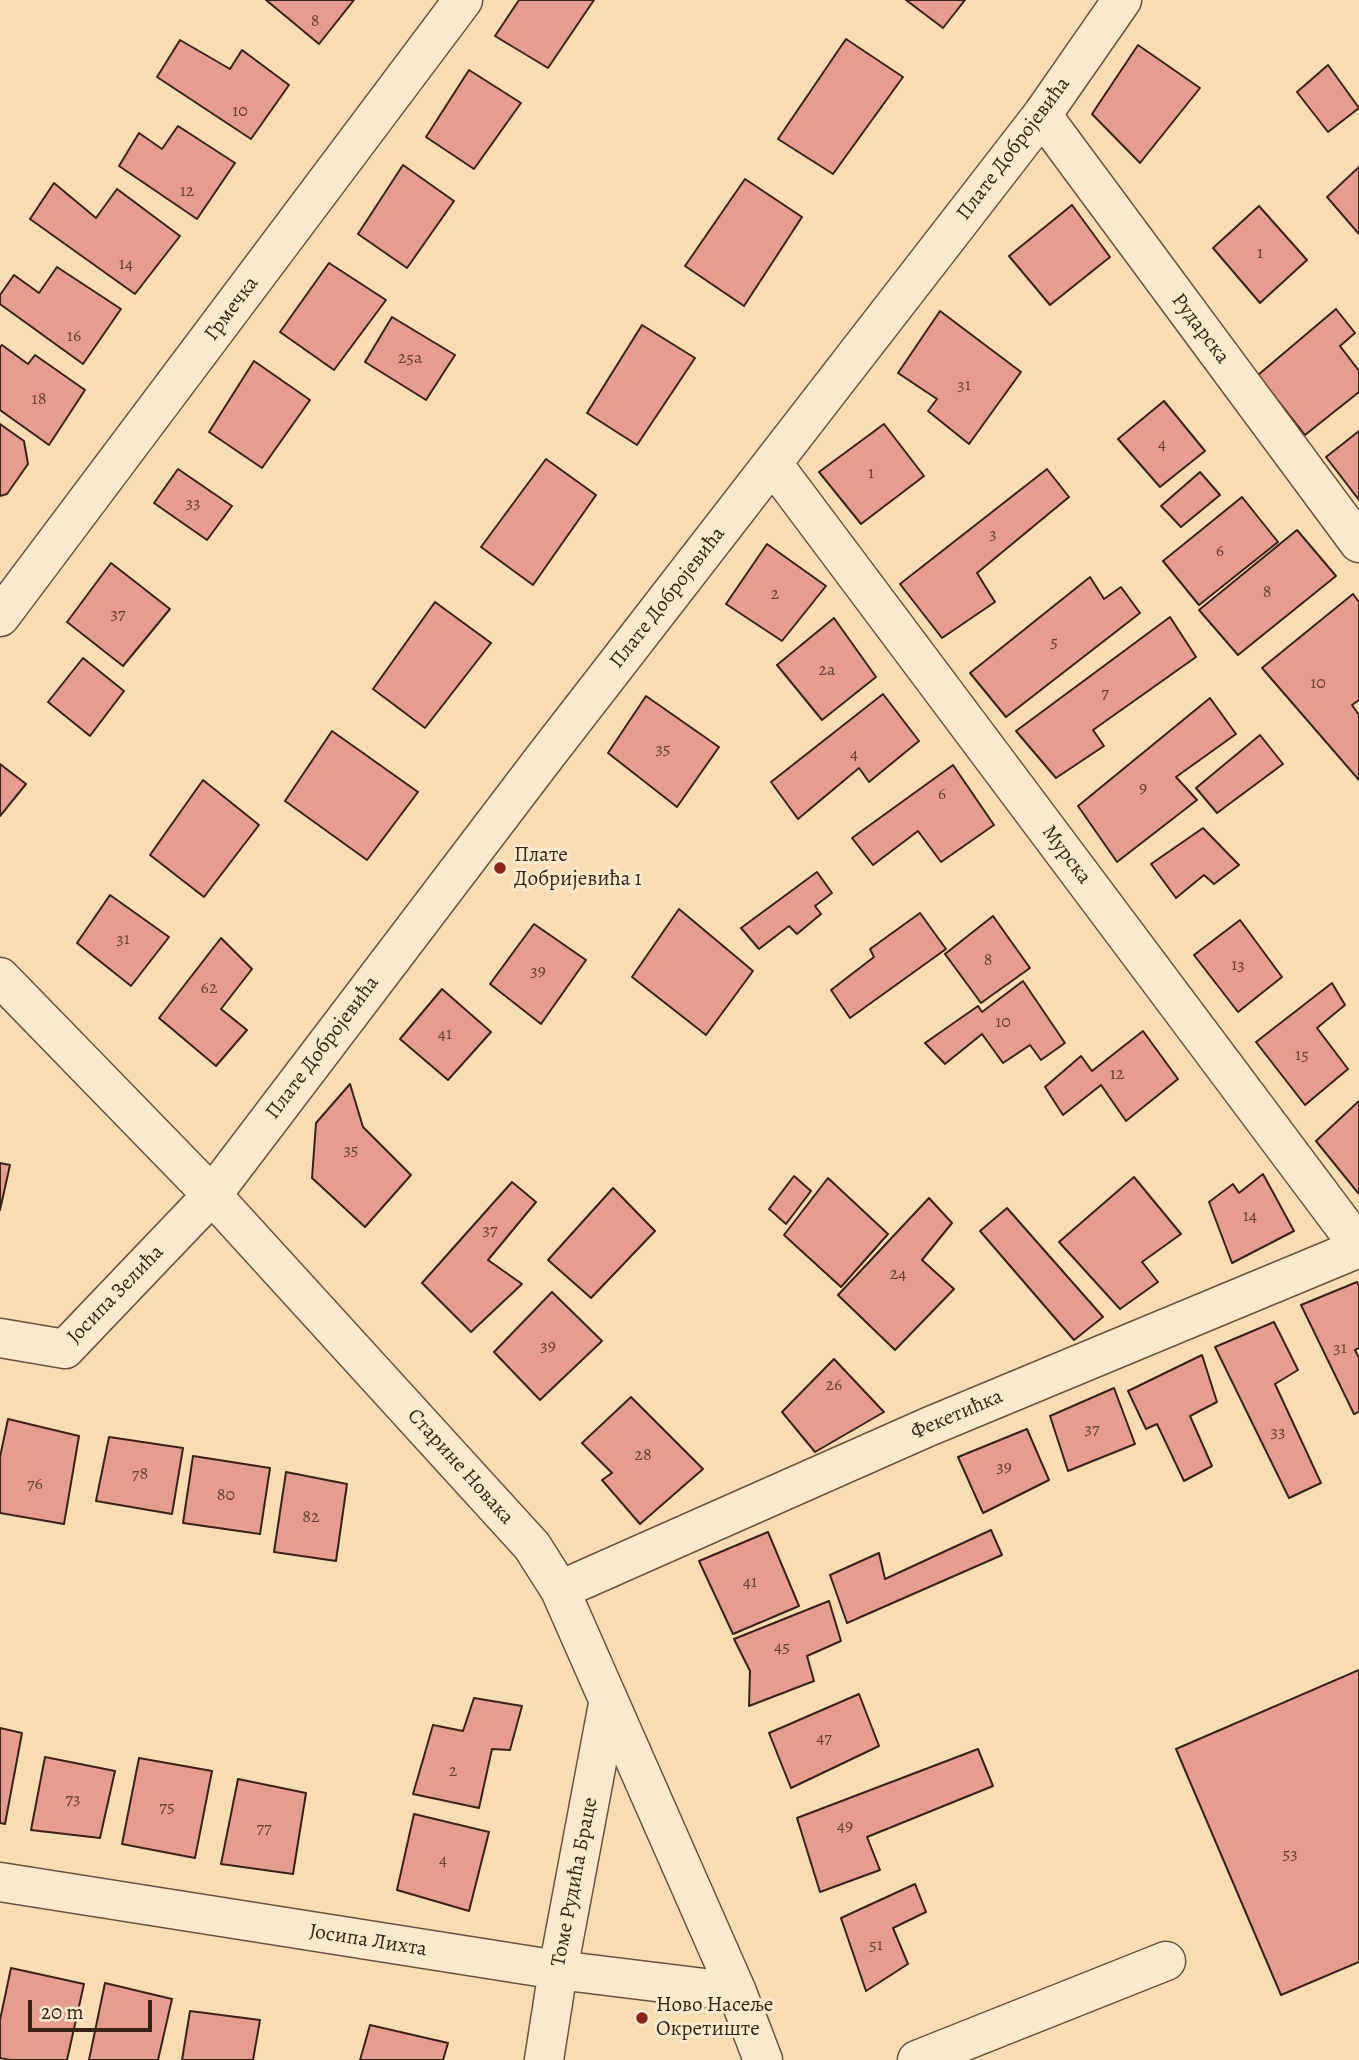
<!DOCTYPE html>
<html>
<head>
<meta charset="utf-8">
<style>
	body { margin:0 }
	#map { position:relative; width:1359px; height:2060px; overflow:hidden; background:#f9ddb2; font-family:Alegreya,serif }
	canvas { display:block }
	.scale { position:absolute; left:28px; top:2000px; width:124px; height:32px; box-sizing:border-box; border:4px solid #382318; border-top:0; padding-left:9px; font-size:21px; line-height:24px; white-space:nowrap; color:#382318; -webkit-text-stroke:5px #fbe9cd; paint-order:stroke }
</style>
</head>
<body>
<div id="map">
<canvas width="1359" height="2060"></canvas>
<div class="scale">20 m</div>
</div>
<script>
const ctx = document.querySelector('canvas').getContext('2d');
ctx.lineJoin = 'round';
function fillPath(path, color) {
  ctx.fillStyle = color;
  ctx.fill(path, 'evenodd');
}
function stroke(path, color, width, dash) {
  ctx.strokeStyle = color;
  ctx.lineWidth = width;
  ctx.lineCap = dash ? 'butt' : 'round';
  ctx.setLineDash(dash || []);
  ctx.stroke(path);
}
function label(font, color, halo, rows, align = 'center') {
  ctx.font = font + ' Alegreya,serif';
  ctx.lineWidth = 6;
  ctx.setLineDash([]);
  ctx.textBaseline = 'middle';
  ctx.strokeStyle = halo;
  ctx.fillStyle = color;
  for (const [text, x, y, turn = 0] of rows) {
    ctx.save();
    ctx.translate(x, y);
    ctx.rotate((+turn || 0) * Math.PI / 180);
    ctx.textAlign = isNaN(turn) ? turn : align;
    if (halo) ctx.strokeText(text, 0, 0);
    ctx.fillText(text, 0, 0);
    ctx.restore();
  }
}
const building = new Path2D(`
	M 266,0 L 354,0 L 319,44 Z
	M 519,0 L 594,0 L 548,68 L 495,36 Z
	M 906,0 L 965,0 L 943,28 Z
	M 846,39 L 903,77 L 833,174 L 778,139 Z
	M 180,40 L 230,69 L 242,50 L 289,85 L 251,139 L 157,77 Z
	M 1138,45 L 1200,88 L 1140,163 L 1092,114 Z
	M 1328,65 L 1359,108 L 1328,132 L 1297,92 Z
	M 469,70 L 521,103 L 474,169 L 426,137 Z
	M 178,126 L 235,163 L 197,219 L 119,166 L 139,133 L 162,149 Z
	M 403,165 L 454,201 L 407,268 L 358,234 Z
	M 1359,167 L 1359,234 L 1327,197 Z
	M 745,179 L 802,217 L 744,306 L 685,266 Z
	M 54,183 L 96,218 L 117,189 L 180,236 L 135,294 L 30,219 Z
	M 1072,205 L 1110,257 L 1050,305 L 1009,256 Z
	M 1259,206 L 1307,260 L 1260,303 L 1213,248 Z
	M 329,263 L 386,300 L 334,370 L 280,332 Z
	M 57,267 L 121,309 L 83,364 L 0,304 L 0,295 L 14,275 L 39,293 Z
	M 1336,309 L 1355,333 L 1340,346 L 1359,371 L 1359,392 L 1305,435 L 1258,375 Z
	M 940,311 L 1021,372 L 969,444 L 928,411 L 937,399 L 898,373 Z
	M 392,317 L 455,355 L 426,400 L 365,362 Z
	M 642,325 L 695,358 L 637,445 L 587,413 Z
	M 2,345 L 28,364 L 35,355 L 85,390 L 49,445 L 0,410 L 0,347 Z
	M 254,361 L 310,400 L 262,468 L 209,432 Z
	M 1164,401 L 1205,451 L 1160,487 L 1118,439 Z
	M 0,424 L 24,441 L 28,464 L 7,494 L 0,496 Z
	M 884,424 L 924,476 L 861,524 L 819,472 Z
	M 1359,431 L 1359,500 L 1326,457 Z
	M 546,459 L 596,495 L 533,585 L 481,547 Z
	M 178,469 L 232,506 L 207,540 L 154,503 Z
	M 1047,469 L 1069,497 L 977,573 L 995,602 L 942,638 L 900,584 Z
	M 1200,472 L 1220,495 L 1181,527 L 1161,506 Z
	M 1242,497 L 1278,542 L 1199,605 L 1163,561 Z
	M 1297,530 L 1336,576 L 1238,655 L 1199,610 Z
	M 767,544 L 826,586 L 782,641 L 726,604 Z
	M 111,563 L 170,609 L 123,666 L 67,622 Z
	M 1090,577 L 1104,599 L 1121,587 L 1140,613 L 1006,717 L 970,673 Z
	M 1353,594 L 1359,602 L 1359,700 L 1352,705 L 1359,715 L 1359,780 L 1262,668 Z
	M 435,602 L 491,643 L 425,728 L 373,689 Z
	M 1170,617 L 1196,657 L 1093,730 L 1104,746 L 1056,778 L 1016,731 Z
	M 834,618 L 876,677 L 822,720 L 777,665 Z
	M 83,658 L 124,691 L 90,736 L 48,702 Z
	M 883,694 L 919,741 L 869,782 L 859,768 L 798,819 L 771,782 Z
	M 646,696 L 719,747 L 677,807 L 608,753 Z
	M 1210,698 L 1236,734 L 1176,777 L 1197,800 L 1117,862 L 1078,806 Z
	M 332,731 L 418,792 L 367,860 L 285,801 Z
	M 1260,735 L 1283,764 L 1217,813 L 1196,788 Z
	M 0,764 L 26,784 L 0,816 Z
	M 953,765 L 994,825 L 941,862 L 918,831 L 873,865 L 852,838 Z
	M 203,780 L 259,825 L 204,897 L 150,855 Z
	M 1203,828 L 1239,865 L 1214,884 L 1204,875 L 1176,898 L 1151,864 Z
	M 817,872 L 832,893 L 815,906 L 821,914 L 797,934 L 789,926 L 759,949 L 741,928 Z
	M 110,895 L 169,937 L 131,986 L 77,943 Z
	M 679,909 L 753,971 L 706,1035 L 632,977 Z
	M 920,913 L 946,949 L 850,1018 L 831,990 L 874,957 L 870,949 Z
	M 993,916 L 1030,968 L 981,1003 L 945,954 Z
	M 1240,920 L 1282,977 L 1238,1012 L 1194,955 Z
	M 534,924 L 586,960 L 541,1024 L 490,984 Z
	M 221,938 L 252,969 L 221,1009 L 247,1030 L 216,1066 L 159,1018 Z
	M 1023,981 L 1065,1043 L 1041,1060 L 1030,1045 L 1003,1063 L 982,1034 L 945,1064 L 925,1043 L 978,1006 L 982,1012 Z
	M 1332,983 L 1345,1005 L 1317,1028 L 1348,1069 L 1305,1105 L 1256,1042 Z
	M 442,989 L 491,1032 L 448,1080 L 400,1039 Z
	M 1143,1031 L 1178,1079 L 1126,1121 L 1101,1085 L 1063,1115 L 1045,1087 L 1081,1056 L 1092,1071 Z
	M 350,1084 L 363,1127 L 411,1175 L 365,1227 L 312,1178 L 316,1123 Z
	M 1359,1101 L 1359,1194 L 1316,1141 Z
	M 0,1163 L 10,1165 L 0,1210 Z
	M 1263,1174 L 1294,1231 L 1232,1263 L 1209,1202 L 1233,1184 L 1239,1193 Z
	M 794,1176 L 811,1191 L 786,1224 L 769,1209 Z
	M 1134,1177 L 1181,1234 L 1142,1262 L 1158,1282 L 1120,1309 L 1059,1242 Z
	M 828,1178 L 888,1234 L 841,1287 L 784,1235 Z
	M 512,1182 L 536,1202 L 488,1260 L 522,1284 L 471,1332 L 422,1283 Z
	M 613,1188 L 655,1231 L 591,1298 L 548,1260 Z
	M 929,1198 L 952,1223 L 922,1260 L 954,1289 L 895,1350 L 838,1295 Z
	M 1007,1208 L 1103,1317 L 1074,1340 L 980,1231 Z
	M 1357,1282 L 1359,1286 L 1359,1348 L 1355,1350 L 1359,1358 L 1359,1412 L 1354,1414 L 1301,1305 Z
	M 552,1292 L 602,1341 L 540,1400 L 494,1352 Z
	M 1274,1322 L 1298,1370 L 1275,1384 L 1321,1483 L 1289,1498 L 1215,1347 Z
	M 1202,1355 L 1217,1402 L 1190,1416 L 1212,1466 L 1184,1481 L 1157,1424 L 1146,1429 L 1128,1391 Z
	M 834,1359 L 884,1412 L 815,1452 L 782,1412 Z
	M 1114,1388 L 1135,1444 L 1068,1471 L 1050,1416 Z
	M 631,1397 L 703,1469 L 640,1524 L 602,1480 L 612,1473 L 582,1443 Z
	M 8,1419 L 79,1436 L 64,1524 L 0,1513 L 0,1457 Z
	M 1027,1429 L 1049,1480 L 983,1513 L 958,1457 Z
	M 109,1437 L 183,1448 L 172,1514 L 96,1501 Z
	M 193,1456 L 270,1468 L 260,1534 L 183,1523 Z
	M 286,1472 L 347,1484 L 336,1561 L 274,1552 Z
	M 991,1530 L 1002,1555 L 847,1623 L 830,1575 L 879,1553 L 885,1579 Z
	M 768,1532 L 799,1606 L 733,1634 L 699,1561 Z
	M 829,1601 L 841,1641 L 807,1656 L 814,1681 L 749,1706 L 750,1671 L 734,1639 Z
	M 1359,1670 L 1359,1962 L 1281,1995 L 1176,1749 Z
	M 859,1694 L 879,1746 L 791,1788 L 769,1733 Z
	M 474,1698 L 522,1706 L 510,1750 L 492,1749 L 479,1808 L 413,1794 L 433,1725 L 463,1731 Z
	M 0,1728 L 22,1733 L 5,1824 L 0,1823 Z
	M 978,1749 L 993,1786 L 867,1837 L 880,1870 L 820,1892 L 797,1818 Z
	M 45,1757 L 115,1771 L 100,1838 L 31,1830 Z
	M 139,1758 L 212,1771 L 195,1858 L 122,1844 Z
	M 238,1779 L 306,1793 L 293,1874 L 221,1864 Z
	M 414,1814 L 489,1832 L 469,1911 L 397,1890 Z
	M 915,1884 L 926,1912 L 893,1928 L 908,1964 L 866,1991 L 841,1918 Z
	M 11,1968 L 84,1984 L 67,2060 L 10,2060 L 0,2058 L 0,2020 Z
	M 105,1983 L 172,1999 L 158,2060 L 89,2060 Z
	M 190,2011 L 260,2020 L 253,2060 L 182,2060 Z
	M 370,2025 L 448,2043 L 443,2060 L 360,2060 Z`);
fillPath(building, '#e69d8e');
stroke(building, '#382318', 2);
const minor = new Path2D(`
	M 1042,115 L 1359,543
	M 773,464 L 1359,1246
	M 0,617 L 463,0
	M 0,977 L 212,1195 L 532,1546 L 560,1590 L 737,1992 L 763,2060
	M 0,1338 L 65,1349 L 212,1195 L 544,758 L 1042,115 L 1122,0
	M 560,1590 L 928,1427 L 1359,1248
	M 0,1882 L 558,1970 L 737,1992
	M 544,2060 L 558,1970 L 608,1704
	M 917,2060 L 1166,1961`);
stroke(minor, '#68523e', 41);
stroke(minor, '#fbe9cd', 38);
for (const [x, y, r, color] of [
	[500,868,7,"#8f2418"],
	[642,2018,7,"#8f2418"]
]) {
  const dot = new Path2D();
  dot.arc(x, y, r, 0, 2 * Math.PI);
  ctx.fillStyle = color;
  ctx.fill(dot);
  stroke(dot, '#fbe9cd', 2.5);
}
label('18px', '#644236', null, [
	["8",315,22],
	["10",240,112],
	["12",187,192],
	["1",1260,254],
	["14",126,265],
	["16",74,337],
	["25a",410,359],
	["31",964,386],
	["18",39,400],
	["4",1162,445],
	["1",871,474],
	["33",193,504],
	["3",993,535],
	["6",1220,552],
	["8",1267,593],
	["2",775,595],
	["37",118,615],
	["5",1054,643],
	["2a",827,671],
	["10",1318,684],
	["7",1105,694],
	["35",663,750],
	["4",854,755],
	["9",1143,789],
	["6",942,795],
	["31",123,940],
	["8",988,961],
	["13",1238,966],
	["39",538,972],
	["62",209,989],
	["10",1003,1023],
	["41",445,1035],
	["15",1302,1056],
	["12",1117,1075],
	["35",351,1151],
	["14",1250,1217],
	["37",490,1231],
	["24",898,1275],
	["39",548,1347],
	["31",1340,1349],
	["26",834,1386],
	["37",1092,1430],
	["33",1278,1433],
	["28",643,1456],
	["39",1004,1468],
	["78",140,1475],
	["76",35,1485],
	["80",226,1496],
	["82",311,1518],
	["41",750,1583],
	["45",782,1648],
	["47",824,1739],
	["2",453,1772],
	["73",73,1800],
	["75",167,1808],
	["49",845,1827],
	["77",264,1829],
	["53",1290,1855],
	["4",443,1861],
	["51",876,1946]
]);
label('21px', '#382318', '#fbe9cd', [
	["Плате Добројевића",1014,149,-53],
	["Грмечка",232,309,-53],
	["Рударска",1200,329,53],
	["Плате Добројевића",668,598,-52],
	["Мурска",1066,855,53],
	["Плате Добројевића",323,1048,-53],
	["Јосипа Зелића",116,1295,-46],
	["Фекетићка",957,1415,-23],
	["Старине Новака",460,1467,48],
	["Томе Рудића Браце",575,1882,-79],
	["Јосипа Лихта",368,1941,9]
]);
label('21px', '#382318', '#fbe9cd', [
	["Плате",514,856],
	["Добријевића 1",514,880],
	["Ново Насеље",656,2006],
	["Окретиште",656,2030]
], 'left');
</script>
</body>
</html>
